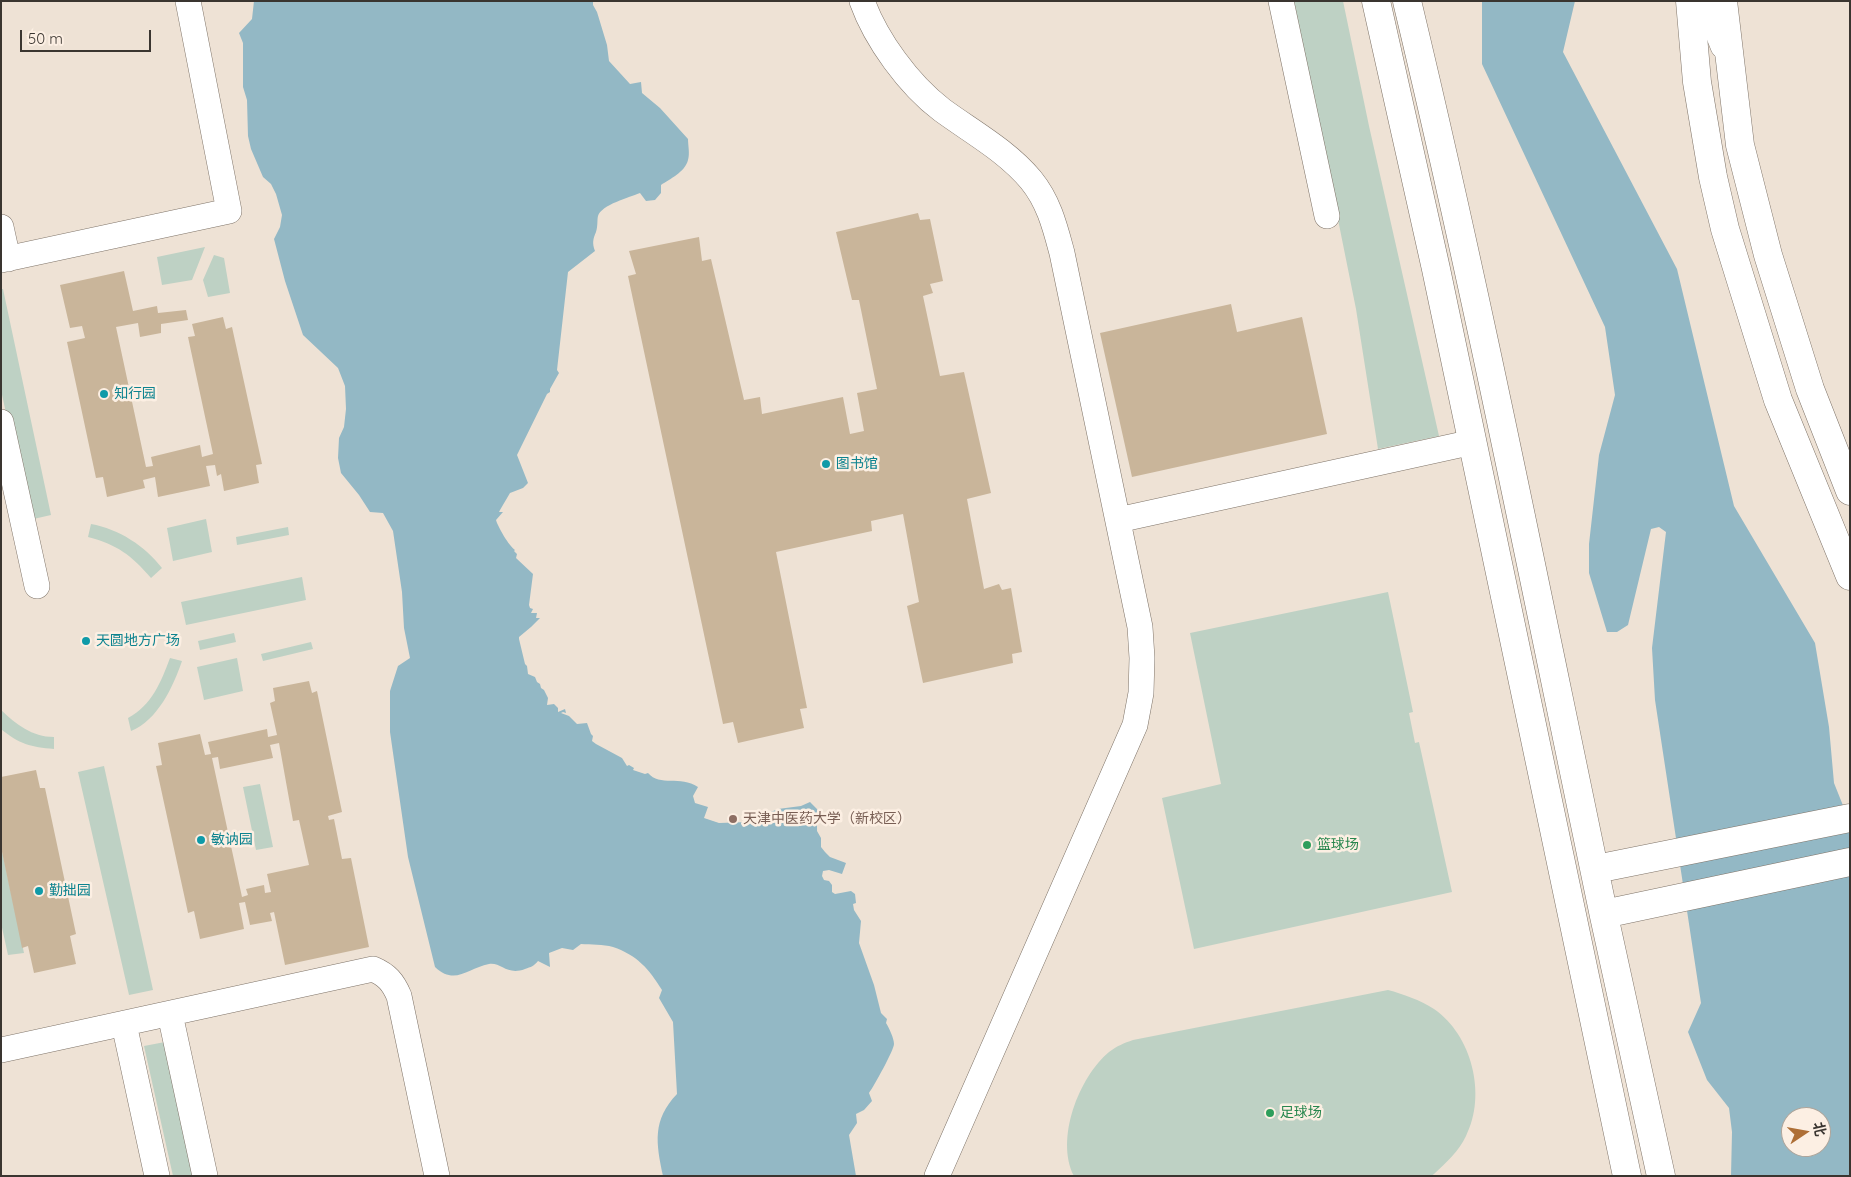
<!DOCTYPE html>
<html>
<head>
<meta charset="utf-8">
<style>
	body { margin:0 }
	#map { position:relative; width:1851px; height:1177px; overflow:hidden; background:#eee2d5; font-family:Quicksand,"Noto Sans SC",sans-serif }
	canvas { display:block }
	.frame { position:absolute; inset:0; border:2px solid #3a3530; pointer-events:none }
	.north { position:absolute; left:1781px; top:1107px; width:50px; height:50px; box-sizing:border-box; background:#fcefe3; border:1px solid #aea59b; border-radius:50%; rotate:78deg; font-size:14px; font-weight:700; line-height:20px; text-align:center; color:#3a3530 }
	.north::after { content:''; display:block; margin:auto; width:18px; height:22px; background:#ae6f36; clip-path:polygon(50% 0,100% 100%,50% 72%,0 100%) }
	.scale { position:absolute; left:20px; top:30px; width:131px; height:22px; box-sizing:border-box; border:2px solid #3a3530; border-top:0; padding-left:6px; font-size:15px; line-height:18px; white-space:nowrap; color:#3a3530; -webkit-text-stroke:4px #fcefe3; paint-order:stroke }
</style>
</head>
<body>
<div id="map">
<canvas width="1851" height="1177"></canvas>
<div class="frame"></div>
<div class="north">北</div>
<div class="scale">50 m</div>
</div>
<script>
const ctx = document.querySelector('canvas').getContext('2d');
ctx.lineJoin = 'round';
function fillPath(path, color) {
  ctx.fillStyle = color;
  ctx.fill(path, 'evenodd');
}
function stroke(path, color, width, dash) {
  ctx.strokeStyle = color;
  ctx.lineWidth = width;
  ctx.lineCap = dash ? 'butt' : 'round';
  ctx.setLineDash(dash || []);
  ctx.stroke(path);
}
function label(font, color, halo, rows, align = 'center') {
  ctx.font = font + ' Quicksand,"Noto Sans SC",sans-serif';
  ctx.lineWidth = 5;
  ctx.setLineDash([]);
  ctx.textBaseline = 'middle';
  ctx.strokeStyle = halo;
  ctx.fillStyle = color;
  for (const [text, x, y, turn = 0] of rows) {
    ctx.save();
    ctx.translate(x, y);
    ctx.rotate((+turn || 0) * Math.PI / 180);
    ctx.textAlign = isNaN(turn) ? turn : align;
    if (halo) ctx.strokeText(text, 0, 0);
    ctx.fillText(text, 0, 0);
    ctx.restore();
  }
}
fillPath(new Path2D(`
	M 1294,1 L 1343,1 L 1369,126 L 1439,436 L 1378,449 L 1356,309 Z
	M 205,247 L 192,280 L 162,285 L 157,257 Z
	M 214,255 L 224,258 L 230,293 L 208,297 L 203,280 Z
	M 1,289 L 3,289 L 51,515 L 29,520 L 1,390 Z
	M 206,519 L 212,552 L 173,561 L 167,528 Z
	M 91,524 C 119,529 145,546 162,568 L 151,578 C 131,555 118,545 88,537 Z
	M 288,527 L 289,535 L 237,545 L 236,537 Z
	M 302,577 L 306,600 L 186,625 L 181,602 Z
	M 1388,592 L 1413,712 L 1409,713 L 1415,743 L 1419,742 L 1452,892 L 1194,949 L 1162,798 L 1221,784 L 1190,633 Z
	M 234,633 L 236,642 L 200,650 L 198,641 Z
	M 311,642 L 313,649 L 263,661 L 261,654 Z
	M 170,658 L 182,661 C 173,687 158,720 131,731 L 128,718 C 152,705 161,682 170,658 Z
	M 237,658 L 243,691 L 204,700 L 197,667 Z
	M 1,710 C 16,724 32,737 54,737 L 54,749 C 31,747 19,744 1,729 Z
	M 104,766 L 153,990 L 129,995 L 78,772 Z
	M 260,784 L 273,847 L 256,850 L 243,787 Z
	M 1,846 L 24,953 L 8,955 L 1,923 Z
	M 1388,990 C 1403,994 1420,1000 1434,1009 C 1472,1035 1487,1095 1466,1136 C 1459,1151 1446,1163 1434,1174 L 1431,1176 L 1074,1176 C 1055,1139 1079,1077 1109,1052 C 1117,1046 1124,1043 1133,1040 Z
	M 165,1042 L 195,1176 L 173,1176 L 144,1046 Z`), '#bed1c4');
fillPath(new Path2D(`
	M 254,1 L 593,1 L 593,5 L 597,12 L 607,45 L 609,61 L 630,84 L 641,82 L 642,93 L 660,108 L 688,139 C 688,145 690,154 688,160 C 685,172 670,179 661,185 L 661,193 L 655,200 L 646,201 L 640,193 C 630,197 601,205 598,216 C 597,220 598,226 596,232 C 593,239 592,243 595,251 L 568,272 L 557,370 L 559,373 L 550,389 L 550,392 L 547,394 L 517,455 L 528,483 L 523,488 L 510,493 L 500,510 L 499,512 L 503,512 L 496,520 C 498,527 509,546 515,550 L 514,551 L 517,554 L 516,558 L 533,574 L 529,605 L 530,608 L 533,609 L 531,613 L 537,613 L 536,618 L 540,618 L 531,627 L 519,637 L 519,639 L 525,664 L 527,666 L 528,674 L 535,677 L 537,682 L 540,684 L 541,688 L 544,690 L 548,698 L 547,705 L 554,704 L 558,708 L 558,712 L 565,709 L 566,713 L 563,712 L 561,713 L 569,716 L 577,724 L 587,723 L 591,734 L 593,736 L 592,741 L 596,744 L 622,758 L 627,766 L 629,765 L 634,768 L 633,770 L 645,774 L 648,773 C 660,787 680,775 698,787 L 693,796 L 695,803 L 708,807 L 704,818 L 719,823 L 750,822 L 759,820 L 766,814 L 778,809 L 801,806 L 810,802 L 820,812 L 820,815 L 817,816 L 817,831 L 821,838 L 821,847 L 825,852 L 830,857 L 846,863 L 842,874 L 829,870 L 823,871 L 822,876 L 824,880 L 829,881 L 832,885 L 832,892 L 835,894 L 851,891 L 855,894 L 856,903 L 853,904 L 854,910 L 861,921 L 859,943 L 874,985 L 881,1013 L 887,1019 L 886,1023 C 889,1028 894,1038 894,1044 C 894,1050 874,1086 869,1093 L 872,1101 L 864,1110 L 856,1114 L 857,1123 L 849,1135 L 856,1176 L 663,1176 C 656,1143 652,1120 677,1094 L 673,1022 L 659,998 L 662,990 C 649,969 637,955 613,947 C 603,944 591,945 581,944 L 573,950 L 562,948 L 549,953 L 550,967 L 538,961 C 534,966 531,967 525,969 C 507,976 501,962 489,964 C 468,968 455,986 435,967 L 408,857 L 390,732 L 390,691 L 398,666 L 410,658 L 404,628 L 402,592 L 393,531 L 383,513 L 370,512 L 359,495 L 341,473 L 338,458 L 339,438 L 344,427 L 346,409 L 345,386 L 338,368 L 303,335 L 285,281 L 274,239 L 280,227 L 282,215 L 276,194 L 271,184 L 263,177 L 251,149 L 248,136 L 247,100 L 243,87 L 243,43 L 239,33 L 252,19 Z
	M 1482,1 L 1575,1 L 1563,52 L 1677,269 L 1734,506 L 1815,643 L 1829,727 L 1834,783 L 1850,823 L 1850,1176 L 1731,1176 L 1732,1132 L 1729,1108 L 1707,1080 L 1688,1032 L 1701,1003 L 1655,700 L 1652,648 L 1666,532 L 1659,527 L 1651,529 L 1628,625 L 1617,632 L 1607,632 L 1589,573 L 1589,544 L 1599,455 L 1615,395 L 1605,327 L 1482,64 ZM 1791,1117 L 1821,1117 L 1821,1147 L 1791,1147 Z`), '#93b8c5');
fillPath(new Path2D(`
	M 918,213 L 920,220 L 930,219 L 943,281 L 930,284 L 933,293 L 923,296 L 940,376 L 964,372 L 991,493 L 967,499 L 984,589 L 999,584 L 1002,590 L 1011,588 L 1022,652 L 1012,654 L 1013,663 L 923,683 L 907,606 L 919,602 L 903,514 L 871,521 L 872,531 L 776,552 L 807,708 L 800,709 L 804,728 L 738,743 L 733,722 L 723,724 L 628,276 L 636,274 L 629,251 L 699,237 L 702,261 L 711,259 L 744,400 L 760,397 L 762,414 L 843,397 L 850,434 L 864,431 L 857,393 L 877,389 L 859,300 L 852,300 L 836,232 Z
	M 124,271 L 133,311 L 157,306 L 158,313 L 186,310 L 188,320 L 161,324 L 161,333 L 140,337 L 138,323 L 116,327 L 146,467 L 153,466 L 151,457 L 200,445 L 202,457 L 213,454 L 188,337 L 195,336 L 192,324 L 223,317 L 226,329 L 232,327 L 262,464 L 256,465 L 259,483 L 224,491 L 221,474 L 217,476 L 215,465 L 206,466 L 210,486 L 158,497 L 155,477 L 143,480 L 145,488 L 107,497 L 103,477 L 96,478 L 67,342 L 85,338 L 82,326 L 70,328 L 60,285 Z
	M 1231,304 L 1237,332 L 1302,317 L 1327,434 L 1132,477 L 1100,333 Z
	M 309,681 L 312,693 L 317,691 L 342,812 L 328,816 L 329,820 L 334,819 L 342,859 L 351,858 L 369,947 L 285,965 L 274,912 L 270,913 L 272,921 L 250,925 L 245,902 L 239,903 L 244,929 L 200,939 L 194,911 L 188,913 L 156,766 L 162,765 L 158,743 L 200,734 L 205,755 L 211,754 L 208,742 L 267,729 L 268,737 L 277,735 L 270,703 L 275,701 L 273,688 ZM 279,743 L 293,821 L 299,820 L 309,865 L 267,874 L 271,892 L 265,893 L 264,885 L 246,889 L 248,895 L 242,897 L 212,758 L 218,757 L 220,769 L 273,758 L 270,745 Z
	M 36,770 L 40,788 L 45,788 L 76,934 L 70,936 L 76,964 L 34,973 L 28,946 L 22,948 L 1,847 L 1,777 Z`), '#c9b59a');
const minor = new Path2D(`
	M 862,1 C 876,40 909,85 942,110 C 972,132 1007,151 1031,180 C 1049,202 1055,227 1062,253 L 1140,627 L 1142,658 L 1141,693 L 1135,725 L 937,1176
	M 1281,1 L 1327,216
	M 1705,1 L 1723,46
	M 1,227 L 8,259
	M 1,260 L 229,211 L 188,1
	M 1,422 L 37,586
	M 1118,520 L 1473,442
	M 170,1014 L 205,1176
	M 124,1024 L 157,1176
	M 1,1050 L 373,969 C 387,975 393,982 399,996 L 437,1176`);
const major = new Path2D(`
	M 1376,1 L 1436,269 L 1627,1176
	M 1407,1 C 1480,305 1540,611 1604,916 C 1623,1003 1642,1089 1661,1176
	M 1690,1 L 1697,82 L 1713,177 L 1725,229 L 1778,400 L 1850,576
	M 1723,1 L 1740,145 L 1768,255 L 1810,389 L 1850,491
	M 1596,869 L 1850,818
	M 1604,914 L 1850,862`);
stroke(minor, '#7f7469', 26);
stroke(major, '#7f7469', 29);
stroke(minor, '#fff', 25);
stroke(major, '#fff', 28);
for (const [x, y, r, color] of [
	[104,394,5,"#0f9aa8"],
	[826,464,5,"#0f9aa8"],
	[86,641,5,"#0f9aa8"],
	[733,819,5,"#8d6e63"],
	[201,840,5,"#0f9aa8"],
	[1307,845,5,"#2e9e5b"],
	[39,891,5,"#0f9aa8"],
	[1270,1113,5,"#2e9e5b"]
]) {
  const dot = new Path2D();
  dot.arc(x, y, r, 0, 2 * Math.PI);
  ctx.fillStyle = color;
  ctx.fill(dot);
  stroke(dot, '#fcefe3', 2);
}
label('14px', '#0d838f', '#fcefe3', [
	["知行园",114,394],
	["图书馆",836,464],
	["天圆地方广场",96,641],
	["敏讷园",211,840],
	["勤拙园",49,891]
], 'left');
label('14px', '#785e54', '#fcefe3', [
	["天津中医药大学（新校区）",743,819]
], 'left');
label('14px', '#27864d', '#fcefe3', [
	["篮球场",1317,845],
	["足球场",1280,1113]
], 'left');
</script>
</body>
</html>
